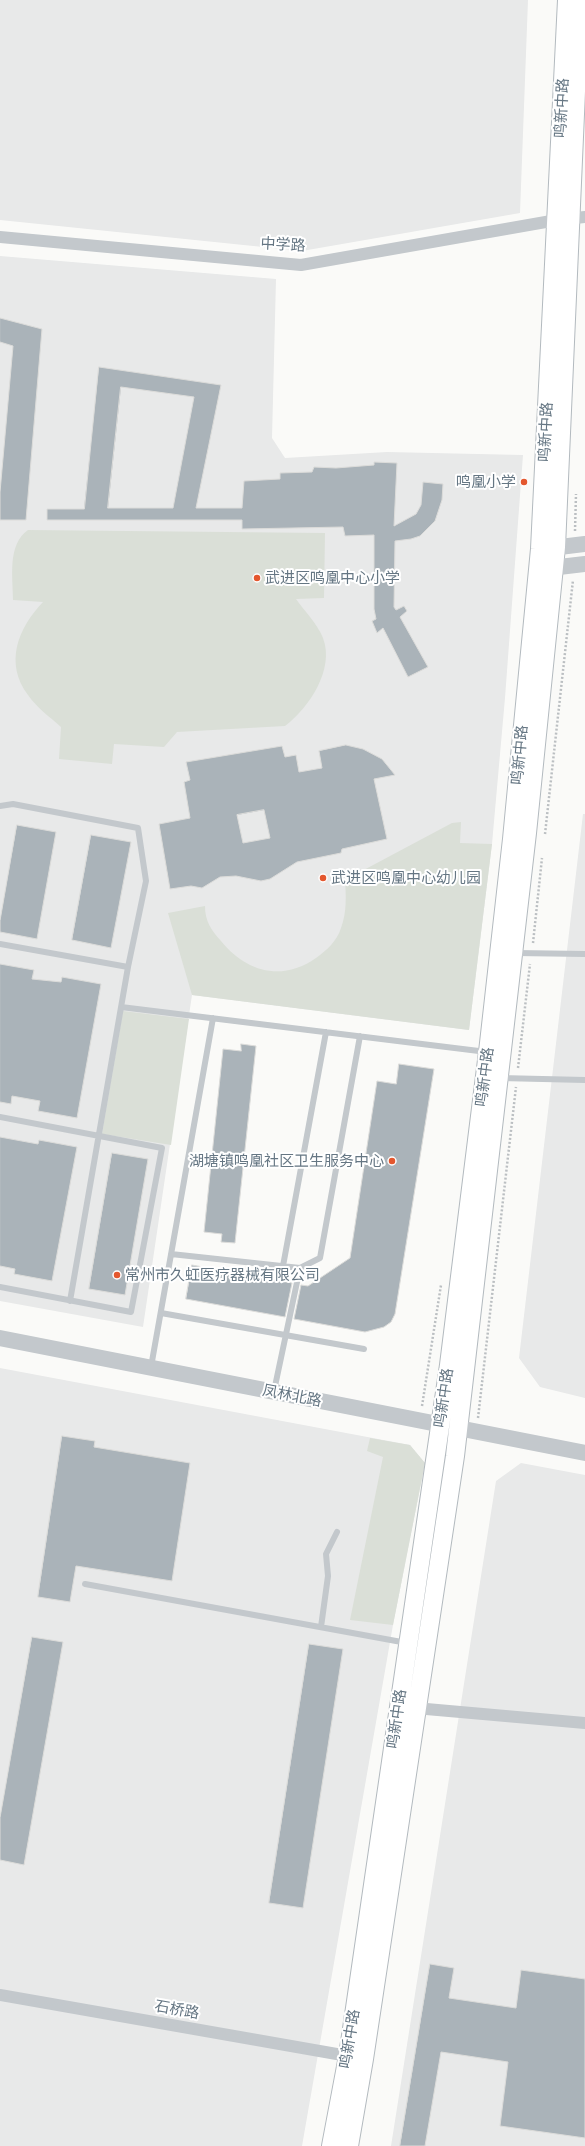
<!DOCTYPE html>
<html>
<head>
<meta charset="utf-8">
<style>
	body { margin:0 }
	canvas { display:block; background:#fafaf8 }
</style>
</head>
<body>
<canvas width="585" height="2146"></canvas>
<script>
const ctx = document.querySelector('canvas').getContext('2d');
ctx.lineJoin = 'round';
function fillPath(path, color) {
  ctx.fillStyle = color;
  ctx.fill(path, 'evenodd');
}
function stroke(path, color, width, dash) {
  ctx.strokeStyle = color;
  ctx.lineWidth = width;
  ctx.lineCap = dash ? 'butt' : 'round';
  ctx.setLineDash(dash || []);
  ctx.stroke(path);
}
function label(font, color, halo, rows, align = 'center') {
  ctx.font = font + ' "Alegreya Sans","Noto Sans SC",sans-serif';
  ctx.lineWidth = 4;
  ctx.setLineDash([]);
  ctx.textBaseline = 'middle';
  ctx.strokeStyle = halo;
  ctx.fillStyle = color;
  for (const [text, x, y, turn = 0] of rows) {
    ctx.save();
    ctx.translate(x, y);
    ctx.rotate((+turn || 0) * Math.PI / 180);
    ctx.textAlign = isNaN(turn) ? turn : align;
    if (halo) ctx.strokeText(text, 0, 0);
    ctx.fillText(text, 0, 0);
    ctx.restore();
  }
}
fillPath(new Path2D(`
	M 0,0 L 528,0 L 520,213 L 302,251 L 0,220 Z
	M 0,256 L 276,279 L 272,438 L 285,458 L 387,452 L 523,455 L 505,698 L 492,844 L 469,1030 L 192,995 L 143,1327 L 0,1301 Z
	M 583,814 L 585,814 L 585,1398 L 540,1387 L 519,1358 Z
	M 0,1368 L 410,1445 L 425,1463 L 393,1625 L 302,2146 L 0,2146 Z
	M 521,1463 L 585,1475 L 585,2146 L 391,2146 L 496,1481 Z`), '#e8e9e9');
fillPath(new Path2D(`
	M 28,530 L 325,533 L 324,598 L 296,599 C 305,612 317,623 323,638 C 335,669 309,708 285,726 L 177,732 L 164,747 L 114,744 L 112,764 L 59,759 L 61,727 C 50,717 37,708 28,695 C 4,663 18,628 43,602 L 13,600 C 13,577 7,545 28,530 Z
	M 461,822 L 460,843 L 492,844 L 469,1030 L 192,995 L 168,913 L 205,906 C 205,921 211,930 221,941 C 246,972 282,982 316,958 C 327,950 337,941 341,928 C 347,912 346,896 345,880 L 452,823 Z
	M 123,1011 L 189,1019 L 171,1145 L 102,1134 Z
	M 370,1438 L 410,1445 L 425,1463 L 393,1625 L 350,1620 L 383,1457 L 367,1451 Z`), '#dadfd7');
const building = new Path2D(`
	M 0,318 L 42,329 L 26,520 L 0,520 L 0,492 L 13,346 L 0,342 Z
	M 99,367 L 221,385 L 196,508 L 242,508 L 244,481 L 280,479 L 280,473 L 312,472 L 314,467 L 336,468 L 374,465 L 374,462 L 397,463 L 394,526 L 416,514 L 421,505 L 423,482 L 443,484 L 442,500 L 435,521 L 420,536 L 411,539 L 395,541 L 394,607 L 396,610 L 404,606 L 407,611 L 400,617 L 428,667 L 408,677 L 383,628 L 377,633 L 372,621 L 376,619 L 374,609 L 374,535 L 345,536 L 343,527 L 242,529 L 242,520 L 47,520 L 47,509 L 84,509 ZM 121,387 L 194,397 L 173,508 L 108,508 Z
	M 346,745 L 363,749 L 382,759 L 395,775 L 374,779 L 387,839 L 342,849 L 341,853 L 297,862 L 270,879 L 261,881 L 236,876 L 220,877 L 202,888 L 191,886 L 170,889 L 159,824 L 190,818 L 184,782 L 190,780 L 186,762 L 282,746 L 285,757 L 296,755 L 299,772 L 322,768 L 319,751 ZM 264,810 L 270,838 L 243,843 L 237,815 Z
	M 17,825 L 56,832 L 37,939 L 0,932 L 0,921 Z
	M 91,835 L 131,842 L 111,948 L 72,940 Z
	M 0,964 L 34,970 L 32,979 L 61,982 L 62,977 L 101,984 L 77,1118 L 38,1111 L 40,1101 L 12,1096 L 11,1104 L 0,1102 Z
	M 241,1044 L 256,1046 L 235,1243 L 221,1242 L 222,1234 L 204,1232 L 223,1049 L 241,1051 Z
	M 399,1064 L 434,1069 L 395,1314 L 391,1322 L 384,1327 L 365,1332 L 294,1319 L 301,1285 L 308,1286 L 350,1258 L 377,1081 L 396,1084 Z
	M 0,1137 L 38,1144 L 39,1140 L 77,1147 L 52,1281 L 14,1274 L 15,1269 L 0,1266 Z
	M 112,1153 L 148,1159 L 125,1295 L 89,1289 Z
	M 192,1265 L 292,1283 L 285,1317 L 186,1299 Z
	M 62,1436 L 95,1441 L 94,1447 L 190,1463 L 172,1581 L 76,1566 L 70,1602 L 38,1597 Z
	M 32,1637 L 63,1642 L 24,1865 L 0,1860 L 0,1818 Z
	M 309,1644 L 343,1649 L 303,1908 L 269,1903 Z
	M 430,1964 L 454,1968 L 449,1998 L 516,2008 L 521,1970 L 585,1979 L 585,2138 L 500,2126 L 508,2062 L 441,2052 L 425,2146 L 400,2146 Z`);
fillPath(building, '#aab3b9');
stroke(building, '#dcdcda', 1);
const secondary = new Path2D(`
	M 331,2146 L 348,2056 L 449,1365 L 488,1052 L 512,839 L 540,549 L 567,0
	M 349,2146 L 364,2059 L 455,1456 L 527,833 L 556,547 L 580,0`);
stroke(secondary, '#b3babf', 20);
stroke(new Path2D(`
	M 575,531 L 576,494
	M 545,834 L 573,580
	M 533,943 L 542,858
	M 518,1068 L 530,964
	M 422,1406 L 441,1285
	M 478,1418 L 516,1087`), '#bbbfc2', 2.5, [2, 2]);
stroke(new Path2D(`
	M 0,806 L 13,804 L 138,828 L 146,881 L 128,967 L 70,1301
	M 0,944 L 128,967
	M 515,953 L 585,954
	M 121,1007 L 487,1052
	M 500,1078 L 585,1080
	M 0,1117 L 162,1148 L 131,1312 L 0,1287
	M 171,1254 L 300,1268 L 320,1258 L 360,1036
	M 283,1266 L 326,1032
	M 161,1313 L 364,1349
	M 151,1367 L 213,1018
	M 274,1391 L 300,1268
	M 85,1584 L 407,1643
	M 321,1627 L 328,1576 L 326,1554 L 337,1532`), '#c3c8cc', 6);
stroke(new Path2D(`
	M 0,237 L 301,265 L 557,220 L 585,217
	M 415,1708 L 585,1723
	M 0,1995 L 348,2056`), '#c3c8cc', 12);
stroke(new Path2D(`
	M 543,549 L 585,544
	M 542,569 L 585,564
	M 0,1338 L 585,1453`), '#c3c8cc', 16);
stroke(secondary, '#fff', 18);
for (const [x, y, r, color] of [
	[524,482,4,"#e4572e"],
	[257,578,4,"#e4572e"],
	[323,878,4,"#e4572e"],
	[392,1161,4,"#e4572e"],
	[117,1275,4,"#e4572e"]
]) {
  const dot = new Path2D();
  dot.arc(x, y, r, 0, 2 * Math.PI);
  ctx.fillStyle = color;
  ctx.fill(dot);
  stroke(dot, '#fff', 1.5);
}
label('15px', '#657683', '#fff', [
	["鸣新中路",562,108,-87],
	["中学路",283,245,3],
	["鸣新中路",546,432,-87],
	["鸣新中路",520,755,-85],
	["鸣新中路",485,1077,-83],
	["凤林北路",292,1396,11],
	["鸣新中路",444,1398,-82],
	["鸣新中路",397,1719,-82],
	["石桥路",177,2010,10],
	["鸣新中路",350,2039,-81]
]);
label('15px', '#657683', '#fff', [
	["鸣凰小学",516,482,"right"],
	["武进区鸣凰中心小学",265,578],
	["武进区鸣凰中心幼儿园",331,878],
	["湖塘镇鸣凰社区卫生服务中心",384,1161,"right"],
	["常州市久虹医疗器械有限公司",125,1275]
], 'left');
</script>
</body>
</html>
